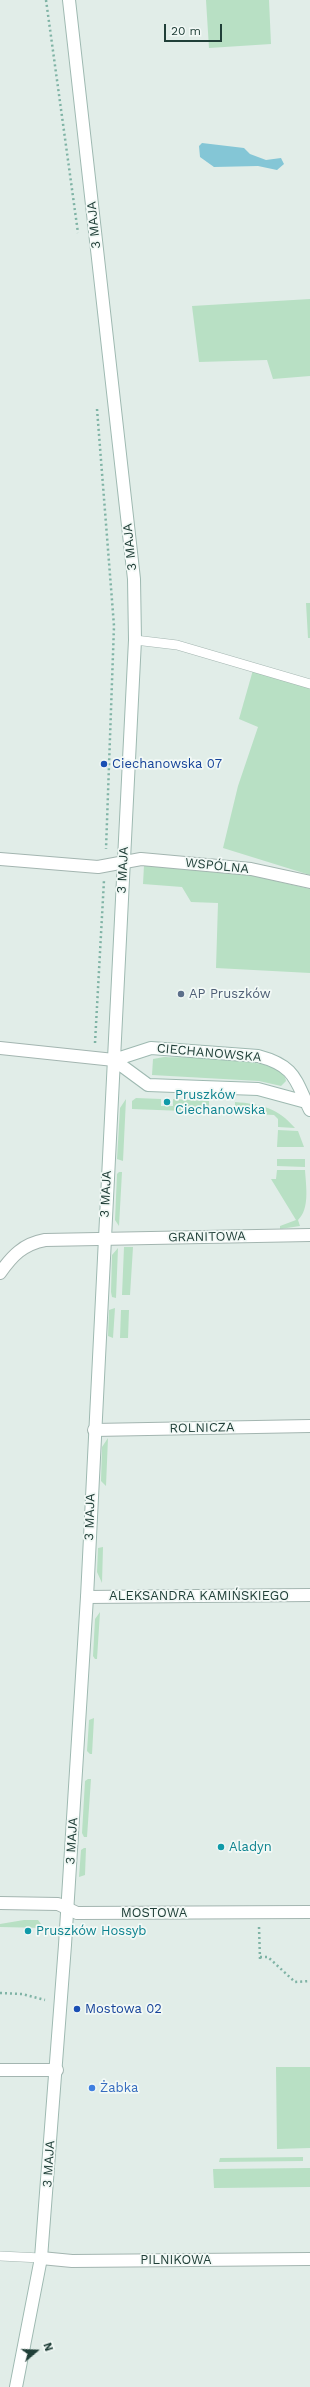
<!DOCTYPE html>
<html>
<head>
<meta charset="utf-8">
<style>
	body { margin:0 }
	#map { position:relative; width:310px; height:2387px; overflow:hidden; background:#e1ede8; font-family:"Work Sans",sans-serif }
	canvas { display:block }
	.north { position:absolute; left:16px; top:2331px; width:40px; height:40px; -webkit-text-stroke:3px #f2f9f6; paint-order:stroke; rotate:71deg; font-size:11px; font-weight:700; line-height:16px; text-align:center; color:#203f38 }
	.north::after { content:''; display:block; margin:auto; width:14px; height:18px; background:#203f38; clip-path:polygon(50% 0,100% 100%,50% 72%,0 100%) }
	.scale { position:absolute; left:164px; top:24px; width:58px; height:18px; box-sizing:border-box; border:2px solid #203f38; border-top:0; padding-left:5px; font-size:12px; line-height:14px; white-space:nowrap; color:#203f38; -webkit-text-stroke:3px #f2f9f6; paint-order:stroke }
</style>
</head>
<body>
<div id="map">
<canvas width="310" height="2387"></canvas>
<div class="north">N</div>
<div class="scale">20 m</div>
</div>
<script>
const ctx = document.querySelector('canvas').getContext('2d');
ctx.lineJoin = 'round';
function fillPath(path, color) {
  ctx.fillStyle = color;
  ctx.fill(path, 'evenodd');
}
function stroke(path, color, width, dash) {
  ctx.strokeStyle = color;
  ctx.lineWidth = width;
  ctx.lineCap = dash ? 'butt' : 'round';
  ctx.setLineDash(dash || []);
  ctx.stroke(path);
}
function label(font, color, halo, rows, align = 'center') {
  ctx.font = font + ' "Work Sans",sans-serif';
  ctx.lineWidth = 3.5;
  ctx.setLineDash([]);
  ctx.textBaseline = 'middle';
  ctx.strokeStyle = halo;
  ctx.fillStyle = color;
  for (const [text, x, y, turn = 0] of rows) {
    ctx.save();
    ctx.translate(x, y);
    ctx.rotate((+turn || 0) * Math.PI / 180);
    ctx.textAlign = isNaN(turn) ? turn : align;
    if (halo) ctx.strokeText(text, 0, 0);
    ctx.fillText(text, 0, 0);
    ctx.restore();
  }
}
fillPath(new Path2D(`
	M 206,0 L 269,0 L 271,44 L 209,48 Z
	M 310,299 L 310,376 L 273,379 L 267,360 L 199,362 L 192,306 Z
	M 306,603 L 310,603 L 310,638 L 308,638 Z
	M 253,670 L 310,688 L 310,875 L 223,848 L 238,786 L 258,727 L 239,719 Z
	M 144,865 L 254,876 L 310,889 L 310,973 L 216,968 L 218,903 L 191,902 L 182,887 L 143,884 Z
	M 164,1057 C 183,1058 286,1055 286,1081 L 281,1086 L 259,1081 L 152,1075 L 153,1059 Z
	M 136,1098 L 161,1099 L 161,1106 L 173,1106 L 173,1099 L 209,1101 L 209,1112 L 132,1109 L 132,1101 Z
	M 126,1099 L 123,1161 L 117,1159 L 120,1108 Z
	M 235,1102 C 261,1104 278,1108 295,1128 L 278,1127 L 278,1119 L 274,1115 L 235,1113 Z
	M 278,1130 L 298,1131 L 304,1147 L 277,1147 Z
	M 277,1159 L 305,1159 L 305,1167 L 277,1166 Z
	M 277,1170 L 305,1170 C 306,1186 310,1209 298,1220 L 300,1226 L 280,1229 L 280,1226 L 296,1220 L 271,1179 L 276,1179 Z
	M 119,1172 L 122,1172 L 119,1226 L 115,1220 L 117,1174 Z
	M 124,1247 L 133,1247 L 130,1295 L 122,1295 Z
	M 118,1248 L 116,1298 L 112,1297 L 111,1292 L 112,1255 Z
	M 115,1308 L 113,1338 L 108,1336 L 109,1310 Z
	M 121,1310 L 129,1310 L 128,1338 L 120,1338 Z
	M 108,1438 L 106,1486 L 101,1481 L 102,1447 Z
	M 103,1547 L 102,1583 L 97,1572 L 98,1548 Z
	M 100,1612 L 97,1659 L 95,1659 L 93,1656 L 95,1619 Z
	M 94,1718 L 92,1754 L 90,1754 L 87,1751 L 89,1720 Z
	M 88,1779 L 91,1779 L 87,1837 L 84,1837 L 82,1833 L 85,1781 Z
	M 84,1848 L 86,1848 L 85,1875 L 79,1877 L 81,1850 Z
	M 24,1920 L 38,1920 L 44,1928 L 0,1927 L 0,1924 Z
	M 276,2067 L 310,2067 L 310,2148 L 277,2149 Z
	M 303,2157 L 303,2161 L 219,2162 L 220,2158 Z
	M 310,2168 L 310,2187 L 214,2188 L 213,2169 Z`), '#b8e0c4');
fillPath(new Path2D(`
	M 202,143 L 244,148 L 250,154 L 266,160 L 281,158 L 284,164 L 277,170 L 258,166 L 214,167 L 200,157 L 199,146 Z`), '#84c6d6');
const lane = new Path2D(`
	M 135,640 L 177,645 L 310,684
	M 0,2256 L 41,2258`);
const street = new Path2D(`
	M 0,859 L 98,867 L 141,859 L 251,869 L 310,882
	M 0,1048 L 114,1060
	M 0,1273 C 12,1256 23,1244 45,1240 L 310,1235
	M 94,1430 L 310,1426
	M 87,1597 L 310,1595
	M 0,1903 L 58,1904 L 77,1913 L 310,1912
	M 0,2070 L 57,2070
	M 41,2258 L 72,2261 L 310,2259`);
const secondary = new Path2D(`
	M 114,1060 L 151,1048 L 258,1056 C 296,1066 295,1080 310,1110
	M 114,1060 L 148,1085 L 258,1089 L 306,1102
	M 16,2387 L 41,2258 L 65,1945 L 87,1597 L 135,640 L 134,579 L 69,0`);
stroke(lane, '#a3b5b0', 10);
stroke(street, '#a3b5b0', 14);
stroke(secondary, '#9eb9b1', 14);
stroke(new Path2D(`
	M 46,0 L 78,233
	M 97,409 L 114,626 L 106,849
	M 95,1043 L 104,880
	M 259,1927 L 260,1959
	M 260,1957 L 268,1957 L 295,1982 L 310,1981
	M 0,1993 L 22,1994 L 45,2000`), '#7fb3a5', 2.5, [2, 3]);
stroke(lane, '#fff', 9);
stroke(street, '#fff', 12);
stroke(secondary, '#fff', 12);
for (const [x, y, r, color] of [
	[104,764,4,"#1a4fb4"],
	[181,994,4,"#5c6f8a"],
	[167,1102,4,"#0f9aa8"],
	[221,1847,4,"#0f9aa8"],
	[28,1931,4,"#0f9aa8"],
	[77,2009,4,"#1a4fb4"],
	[92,2088,4,"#3f7fe0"]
]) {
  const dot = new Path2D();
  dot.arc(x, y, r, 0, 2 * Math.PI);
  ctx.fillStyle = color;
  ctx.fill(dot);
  stroke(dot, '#f2f9f6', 1.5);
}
label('13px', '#203f38', '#f2f9f6', [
	["3 MAJA",94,225,-96],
	["3 MAJA",130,547,-96],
	["WSPÓLNA",217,866,6],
	["3 MAJA",123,870,-87],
	["CIECHANOWSKA",209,1053,5],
	["3 MAJA",106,1194,-87],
	["GRANITOWA",207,1237,-1],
	["ROLNICZA",202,1428,-1],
	["3 MAJA",90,1517,-88],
	["ALEKSANDRA KAMIŃSKIEGO",199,1596],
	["3 MAJA",72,1841,-86],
	["MOSTOWA",154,1913],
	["3 MAJA",49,2164,-86],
	["PILNIKOWA",176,2260]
]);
label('13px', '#164399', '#f2f9f6', [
	["Ciechanowska 07",112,764],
	["Mostowa 02",85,2009]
], 'left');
label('13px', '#4e5e75', '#f2f9f6', [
	["AP Pruszków",189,994]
], 'left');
label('13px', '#0d838f', '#f2f9f6', [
	["Pruszków",175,1095],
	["Ciechanowska",175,1110],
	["Aladyn",229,1847],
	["Pruszków Hossyb",36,1931]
], 'left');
label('13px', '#366cbe', '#f2f9f6', [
	["Żabka",100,2088]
], 'left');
</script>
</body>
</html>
